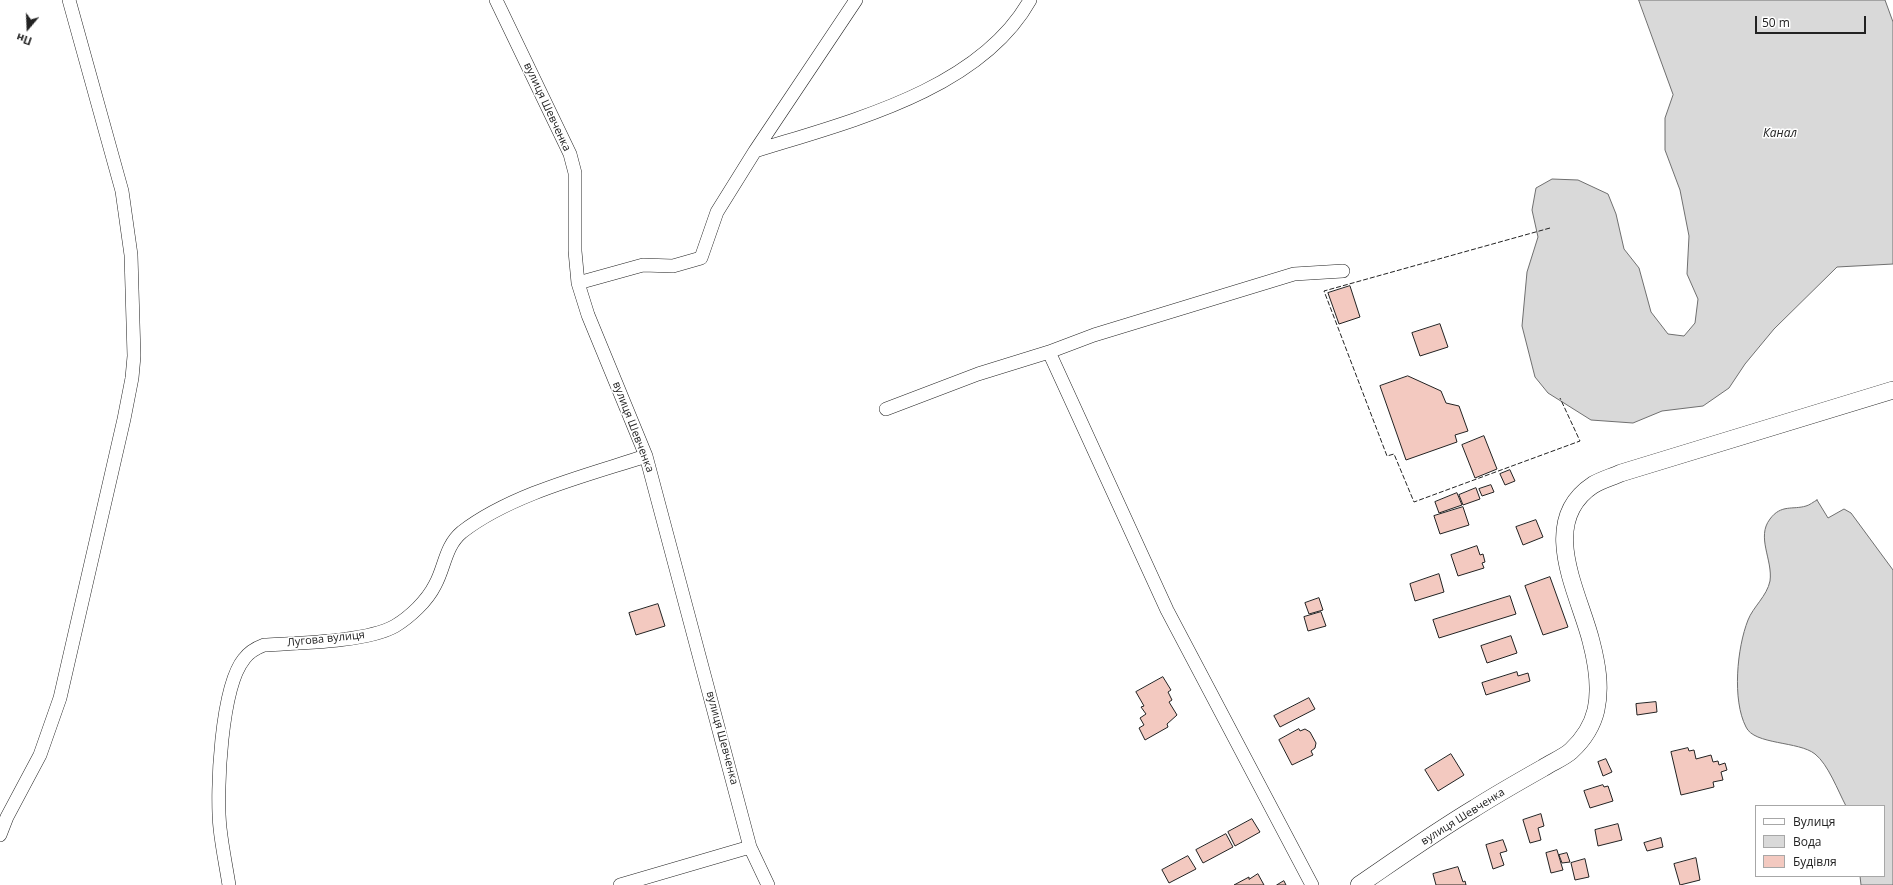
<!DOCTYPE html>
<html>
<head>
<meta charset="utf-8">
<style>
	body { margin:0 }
	#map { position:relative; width:1893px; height:885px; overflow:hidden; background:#fff; font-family:"Open Sans",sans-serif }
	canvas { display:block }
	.legend { position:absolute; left:1755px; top:805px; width:130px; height:72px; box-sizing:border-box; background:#fff; border:1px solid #a7a7a7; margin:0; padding:5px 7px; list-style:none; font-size:12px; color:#222 }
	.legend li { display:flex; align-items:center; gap:8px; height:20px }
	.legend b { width:20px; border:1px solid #a7a7a7 }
	.north { position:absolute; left:8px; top:8px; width:40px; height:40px; -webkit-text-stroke:3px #fff; paint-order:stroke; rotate:199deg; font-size:11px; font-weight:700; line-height:16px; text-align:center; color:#222 }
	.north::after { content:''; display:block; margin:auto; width:14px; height:18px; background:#222; clip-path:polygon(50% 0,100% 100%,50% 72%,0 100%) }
	.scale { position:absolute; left:1755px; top:16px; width:111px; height:18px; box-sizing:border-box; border:2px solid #222; border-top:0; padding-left:5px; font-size:12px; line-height:14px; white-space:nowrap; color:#222; -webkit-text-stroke:3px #fff; paint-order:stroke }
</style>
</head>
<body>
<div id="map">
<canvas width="1893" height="885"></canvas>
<ul class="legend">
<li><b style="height:5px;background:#fff"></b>Вулиця</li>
<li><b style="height:11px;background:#d9d9d9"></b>Вода</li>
<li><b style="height:11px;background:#f3c9c0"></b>Будівля</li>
</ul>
<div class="north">Пн</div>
<div class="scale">50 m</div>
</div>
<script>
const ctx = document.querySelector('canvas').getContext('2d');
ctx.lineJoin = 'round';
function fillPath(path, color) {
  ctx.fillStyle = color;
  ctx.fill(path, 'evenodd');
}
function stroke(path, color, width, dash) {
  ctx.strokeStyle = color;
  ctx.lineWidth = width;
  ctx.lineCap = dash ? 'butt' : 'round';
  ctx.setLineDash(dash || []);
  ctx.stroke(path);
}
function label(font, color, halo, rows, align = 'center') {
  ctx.font = font + ' "Open Sans",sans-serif';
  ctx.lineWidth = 3;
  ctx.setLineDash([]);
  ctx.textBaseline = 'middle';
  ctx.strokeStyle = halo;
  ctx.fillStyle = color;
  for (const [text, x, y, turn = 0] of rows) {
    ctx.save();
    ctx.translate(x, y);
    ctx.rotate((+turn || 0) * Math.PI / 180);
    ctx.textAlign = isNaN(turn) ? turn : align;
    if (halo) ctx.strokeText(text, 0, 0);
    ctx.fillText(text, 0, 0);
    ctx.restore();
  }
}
const water = new Path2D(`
	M 1639,0 L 1885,0 L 1893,22 L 1893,264 L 1837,267 L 1774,329 L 1745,364 L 1729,388 L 1703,406 L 1662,411 L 1633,423 L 1591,420 L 1548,393 L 1535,377 L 1522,326 L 1527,272 L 1538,237 L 1532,210 L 1536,188 L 1552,179 L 1578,180 L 1608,194 L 1616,214 L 1624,249 L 1639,268 L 1651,312 L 1668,334 L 1684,336 L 1695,323 L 1698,299 L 1687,274 L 1689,236 L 1680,190 L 1665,150 L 1665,118 L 1673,95 Z
	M 1817,500 L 1828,518 L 1844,509 L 1851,513 L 1893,570 L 1893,885 L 1861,885 L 1860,876 L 1884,876 L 1884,806 L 1846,806 C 1838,791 1828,764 1815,754 C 1799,741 1754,745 1746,727 C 1732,700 1737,648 1748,620 C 1753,607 1767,596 1770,581 C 1773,560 1756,537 1770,519 C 1781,504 1793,510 1806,506 C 1810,505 1813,502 1817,500 Z`);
fillPath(water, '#d9d9d9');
stroke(water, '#6f6f6f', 1);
const building = new Path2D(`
	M 1350,286 L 1360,317 L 1339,324 L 1328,293 Z
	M 1440,324 L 1448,347 L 1420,356 L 1412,333 Z
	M 1408,376 L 1441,391 L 1446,403 L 1459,406 L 1468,431 L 1455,435 L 1457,442 L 1406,460 L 1380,386 Z
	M 1484,436 L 1497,469 L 1475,478 L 1462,445 Z
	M 1510,470 L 1515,481 L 1505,485 L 1500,474 Z
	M 1491,485 L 1494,492 L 1482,496 L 1479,489 Z
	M 1476,488 L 1480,499 L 1463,505 L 1459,495 Z
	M 1457,493 L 1462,505 L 1439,513 L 1435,502 Z
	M 1463,507 L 1469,525 L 1440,534 L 1434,516 Z
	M 1536,520 L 1543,537 L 1523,545 L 1516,527 Z
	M 1477,546 L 1480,555 L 1483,554 L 1485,562 L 1482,563 L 1484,568 L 1458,576 L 1451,555 Z
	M 1439,574 L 1444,592 L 1415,601 L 1410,584 Z
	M 1550,577 L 1568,627 L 1543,635 L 1525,586 Z
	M 1510,596 L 1516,614 L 1439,638 L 1433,620 Z
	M 1319,598 L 1323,610 L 1309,614 L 1305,603 Z
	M 658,604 L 665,626 L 636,635 L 629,613 Z
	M 1321,612 L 1326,626 L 1308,631 L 1304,617 Z
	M 1511,636 L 1517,653 L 1487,663 L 1481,646 Z
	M 1517,672 L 1518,676 L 1528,673 L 1530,681 L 1486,695 L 1482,683 Z
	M 1163,677 L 1171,690 L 1168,692 L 1172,700 L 1169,702 L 1177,715 L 1167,724 L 1168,727 L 1145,740 L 1139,728 L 1144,725 L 1140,718 L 1146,714 L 1141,707 L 1144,706 L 1136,692 Z
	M 1309,698 L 1315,709 L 1280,727 L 1274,716 Z
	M 1656,702 L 1657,712 L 1637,715 L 1636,704 Z
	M 1299,729 L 1300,731 L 1305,729 L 1310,732 L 1316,743 L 1315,748 L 1311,751 L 1313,755 L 1292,765 L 1279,740 Z
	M 1688,748 L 1689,751 L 1694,750 L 1696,759 L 1711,755 L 1713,762 L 1718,761 L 1719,765 L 1725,763 L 1727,770 L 1721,772 L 1723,780 L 1713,782 L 1714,787 L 1681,795 L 1671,752 Z
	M 1451,754 L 1464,775 L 1438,791 L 1425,770 Z
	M 1606,759 L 1612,772 L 1603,776 L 1598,762 Z
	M 1603,785 L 1604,787 L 1608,786 L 1613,801 L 1590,808 L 1584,791 Z
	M 1541,814 L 1544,826 L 1538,828 L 1541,840 L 1530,843 L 1523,820 Z
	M 1252,819 L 1260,832 L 1235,846 L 1228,832 Z
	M 1618,824 L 1622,840 L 1598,846 L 1595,830 Z
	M 1226,834 L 1233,847 L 1203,863 L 1196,850 Z
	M 1661,838 L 1663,847 L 1647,851 L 1644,843 Z
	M 1503,840 L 1507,851 L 1500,853 L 1504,865 L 1493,869 L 1486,845 Z
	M 1557,850 L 1563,870 L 1551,873 L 1546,853 Z
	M 1567,853 L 1570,862 L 1562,863 L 1559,855 Z
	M 1188,856 L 1196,869 L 1169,883 L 1162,870 Z
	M 1696,858 L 1700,880 L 1680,885 L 1674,864 Z
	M 1585,859 L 1589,877 L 1575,880 L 1571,863 Z
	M 1458,867 L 1463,882 L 1465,881 L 1466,885 L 1436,885 L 1433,874 Z
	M 1258,874 L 1264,885 L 1234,885 L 1249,877 L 1249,879 Z
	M 1284,881 L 1286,885 L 1277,885 Z`);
fillPath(building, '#f3c9c0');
stroke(building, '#222', 1);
const minor = new Path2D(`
	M 496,0 L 570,154 L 575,173 L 575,251 L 578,283 L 588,315 L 646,456 L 750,847 L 768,885
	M 755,151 C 847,122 979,91 1030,0
	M 578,283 L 643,265 L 673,266 L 701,258 L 717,212 L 755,151 L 856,0
	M 1049,352 L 1094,335 L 1294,274 L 1343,271
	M 886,409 L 978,374 L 1049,352 L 1167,610 L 1312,885
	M 0,835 L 7,817 L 40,755 L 60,698 L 124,419 L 132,378 L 134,356 L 131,255 L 122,191 L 69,0
	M 229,885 C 226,866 222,847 220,828 C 216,791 221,687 244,659 C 249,652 256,648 264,645 C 298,643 367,642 395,626 C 410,617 427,601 435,585 C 445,567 445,546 462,532 C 511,494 588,475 646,456
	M 620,885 L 750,847`);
const tertiary = new Path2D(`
	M 1359,885 C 1397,859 1435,832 1475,808 C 1497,794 1520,781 1543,768 C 1552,762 1563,758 1571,751 C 1584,739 1592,727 1596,710 C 1601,687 1597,664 1591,641 C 1579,593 1537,522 1593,485 C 1601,480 1612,477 1621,473 L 1893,390`);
stroke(minor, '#222', 14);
stroke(tertiary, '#222', 18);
stroke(minor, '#fff', 13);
stroke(tertiary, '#fff', 17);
stroke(new Path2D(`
	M 1550,228 L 1324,291 L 1387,456 L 1394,454 L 1414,502 L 1580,441 L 1560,398`), '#222', 1, [5, 2]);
label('11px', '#222', '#fff', [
	["вулиця Шевченка",547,107,65],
	["вулиця Шевченка",633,427,69],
	["Лугова вулиця",326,639,-6],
	["вулиця Шевченка",722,738,75],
	["вулиця Шевченка",1463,817,-32]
]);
label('italic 12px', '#222', '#fff', [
	["Канал",1780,134]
]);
</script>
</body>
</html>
